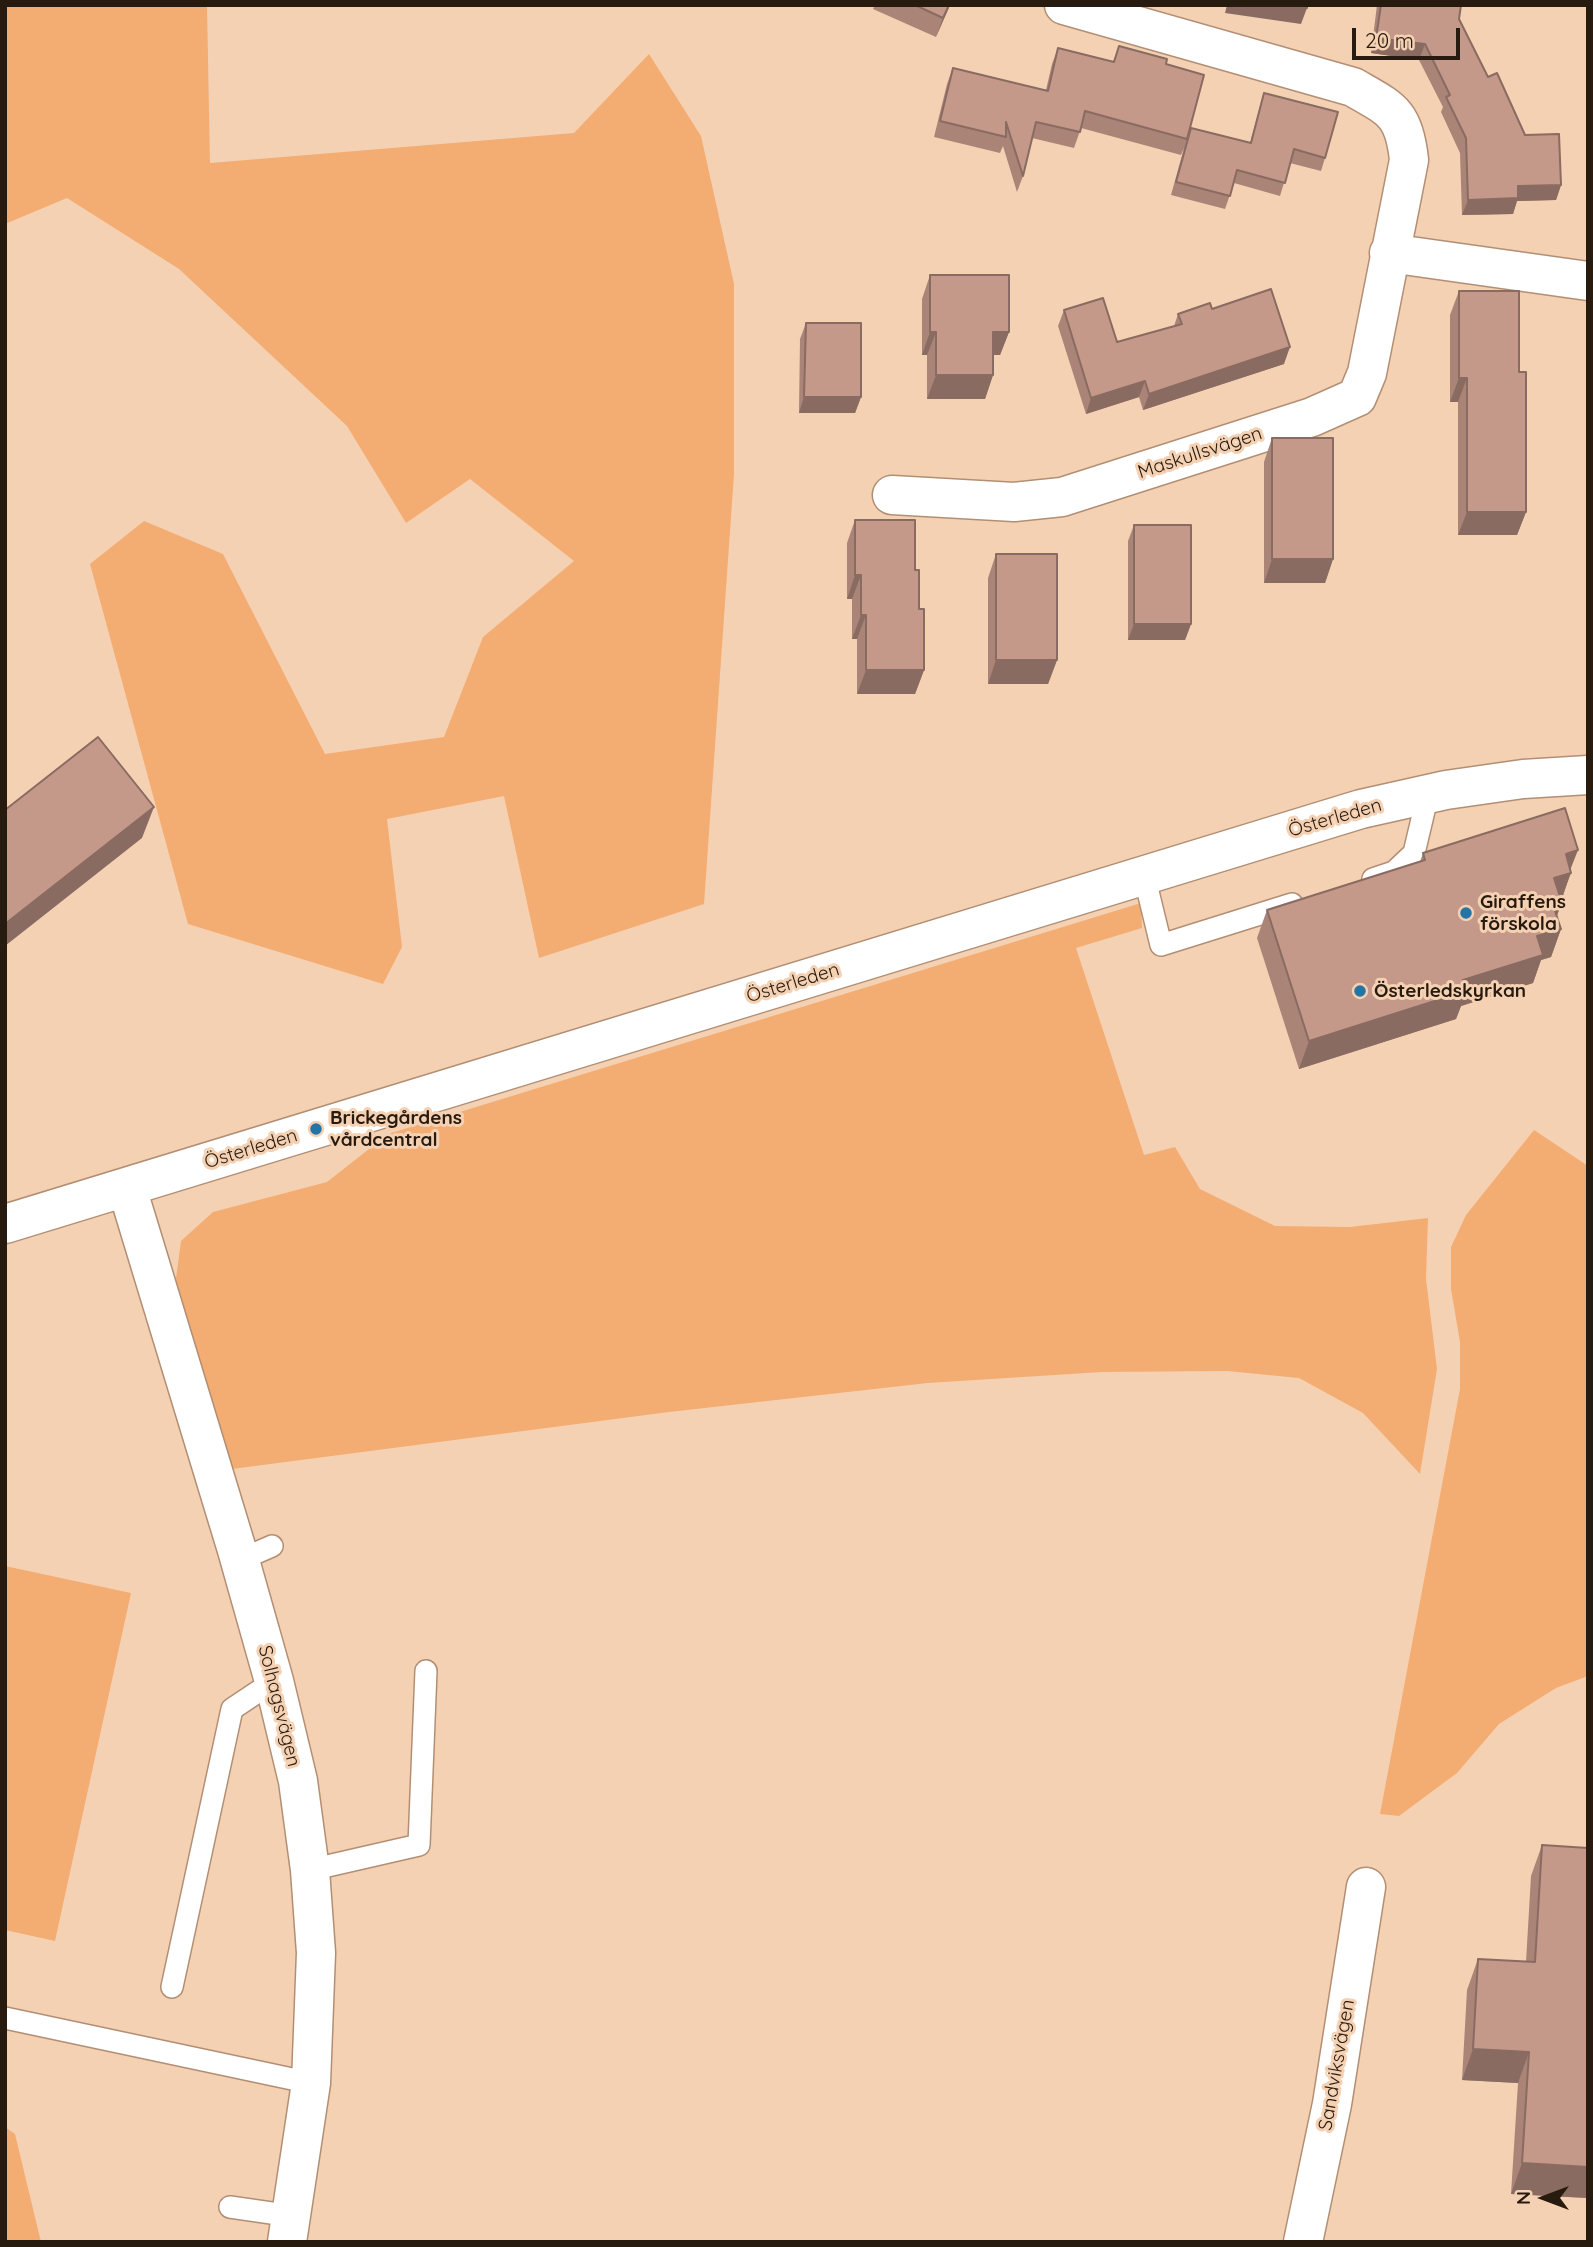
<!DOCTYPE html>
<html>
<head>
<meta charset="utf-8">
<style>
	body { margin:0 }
	#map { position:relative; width:1593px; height:2247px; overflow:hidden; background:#f5d1b3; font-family:Quicksand,sans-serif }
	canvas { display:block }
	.frame { position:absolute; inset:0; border:7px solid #271a0f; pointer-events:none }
	.north { position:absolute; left:1509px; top:2163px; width:70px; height:70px; -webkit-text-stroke:5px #f5d1b3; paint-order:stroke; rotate:270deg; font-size:19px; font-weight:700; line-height:28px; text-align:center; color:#271a0f }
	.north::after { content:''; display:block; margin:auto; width:24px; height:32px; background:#271a0f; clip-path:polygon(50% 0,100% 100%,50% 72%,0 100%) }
	.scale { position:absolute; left:1352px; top:28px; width:108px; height:32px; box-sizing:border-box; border:4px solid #271a0f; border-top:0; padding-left:9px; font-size:21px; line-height:24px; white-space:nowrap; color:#271a0f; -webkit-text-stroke:5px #f5d1b3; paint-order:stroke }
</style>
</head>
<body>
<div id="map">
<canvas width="1593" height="2247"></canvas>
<div class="frame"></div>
<div class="north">N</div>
<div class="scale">20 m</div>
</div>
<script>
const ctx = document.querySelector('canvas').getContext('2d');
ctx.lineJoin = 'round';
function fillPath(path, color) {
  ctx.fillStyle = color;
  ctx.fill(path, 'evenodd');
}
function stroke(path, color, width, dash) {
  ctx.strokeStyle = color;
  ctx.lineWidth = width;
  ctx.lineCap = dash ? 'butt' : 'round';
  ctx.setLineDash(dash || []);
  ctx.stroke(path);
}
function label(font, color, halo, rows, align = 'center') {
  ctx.font = font + ' Quicksand,sans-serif';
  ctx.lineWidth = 6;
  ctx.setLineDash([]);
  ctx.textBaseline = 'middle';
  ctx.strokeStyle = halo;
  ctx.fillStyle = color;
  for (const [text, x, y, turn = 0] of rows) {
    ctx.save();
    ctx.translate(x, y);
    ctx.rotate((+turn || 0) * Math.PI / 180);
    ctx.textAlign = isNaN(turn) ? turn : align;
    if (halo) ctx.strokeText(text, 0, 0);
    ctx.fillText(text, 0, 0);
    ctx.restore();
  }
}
fillPath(new Path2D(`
	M 5,5 L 207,5 L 210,163 L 574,133 L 649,54 L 701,136 L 734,284 L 734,474 L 704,904 L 539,958 L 504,796 L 387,819 L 402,947 L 383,984 L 188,924 L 90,564 L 144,521 L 223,554 L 325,754 L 444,737 L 483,637 L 574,561 L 470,479 L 406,523 L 347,426 L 179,269 L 67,198 L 5,224 Z
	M 1141,903 L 1142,928 L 1076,948 L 1144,1155 L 1175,1147 L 1200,1189 L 1275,1226 L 1350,1227 L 1428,1218 L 1426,1279 L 1437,1369 L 1420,1474 L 1363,1413 L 1299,1378 L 1227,1371 L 1102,1372 L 928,1383 L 669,1412 L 232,1469 L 175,1286 L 181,1241 L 213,1212 L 327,1182 L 388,1134 Z
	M 1534,1130 L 1588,1166 L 1588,1676 L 1556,1688 L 1499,1724 L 1457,1773 L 1399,1816 L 1380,1814 L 1460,1389 L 1460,1342 L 1451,1289 L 1451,1247 L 1466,1215 Z
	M 5,1566 L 131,1593 L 55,1941 L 5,1930 Z
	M 5,2127 L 15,2134 L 41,2242 L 5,2242 Z`), '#f3ad72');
const lane = new Path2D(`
	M 1144,875 L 1161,945 L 1292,904
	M 1373,879 L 1394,872 L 1414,853 L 1428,794
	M 240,1560 L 272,1546
	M 310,1870 L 419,1845 L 426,1671
	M 172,1987 L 232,1709 L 274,1681
	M 5,2018 L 311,2083
	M 230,2207 L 292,2216`);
const street = new Path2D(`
	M 1389,253 L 1588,281
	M 892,495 L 1014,502 L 1062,497 L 1312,417 L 1357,397 L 1367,373 L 1409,160 C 1404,112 1391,109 1353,87 L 1064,5
	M 127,1188 L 237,1550 L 274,1681 L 298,1781 L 310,1870 L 316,1953 L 311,2083 L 287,2242
	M 1303,2242 L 1332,2104 L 1366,1887`);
const secondary = new Path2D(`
	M 5,1224 L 1361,809 L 1446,790 L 1523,779 L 1588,775`);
stroke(lane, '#b28f74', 24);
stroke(street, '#b28f74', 41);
stroke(secondary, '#b28f74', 41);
stroke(lane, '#fff', 21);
stroke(street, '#fff', 38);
stroke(secondary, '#fff', 38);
fillPath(new Path2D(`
	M 875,5 L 950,5 L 936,37 L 873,9 Z
	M 1377,5 L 1461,5 L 1459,19 L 1488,77 L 1525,135 L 1561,185 L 1556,200 L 1517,201 L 1513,214 L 1462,215 L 1460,153 L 1441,112 L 1443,107 L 1419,60 L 1371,53 Z
	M 1119,46 L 1166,64 L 1189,132 L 1250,143 L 1260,106 L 1264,93 L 1325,158 L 1321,171 L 1290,163 L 1280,196 L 1234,183 L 1225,209 L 1171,195 L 1184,148 L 1181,155 L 1081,128 L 1074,148 L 1032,138 L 1023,176 L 1017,192 L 1003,146 L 1000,153 L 934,137 L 947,84 L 953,68 L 1046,90 L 1052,64 L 1058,48 L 1113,62 Z
	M 930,275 L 1009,332 L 1000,355 L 993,355 L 993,375 L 985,399 L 927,399 L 927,355 L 922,355 L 922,299 Z
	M 1459,291 L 1519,372 L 1526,512 L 1517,535 L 1458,535 L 1458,402 L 1450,402 L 1450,315 Z
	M 1212,309 L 1284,364 L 1143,410 L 1139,397 L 1086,414 L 1058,326 L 1064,310 L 1117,342 L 1174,326 L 1178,314 Z
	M 806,323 L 861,397 L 855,413 L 799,413 L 800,339 Z
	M 1272,438 L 1333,559 L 1325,583 L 1264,583 L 1264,462 Z
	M 855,520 L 915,570 L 924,670 L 915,694 L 857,694 L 857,639 L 852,639 L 852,599 L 847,599 L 847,543 Z
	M 1134,525 L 1191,624 L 1185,640 L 1128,640 L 1128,541 Z
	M 996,554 L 1057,660 L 1048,684 L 988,684 L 988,578 Z
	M 1423,853 L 1571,870 L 1557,916 L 1561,929 L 1551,957 L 1541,960 L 1533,983 L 1461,1006 L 1456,1019 L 1299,1069 L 1257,938 L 1267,910 L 1420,862 Z
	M 1542,1845 L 1588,2198 L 1511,2194 L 1518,2083 L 1462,2080 L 1467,1990 L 1478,1959 L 1526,1962 L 1531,1876 Z`), '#a98477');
fillPath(new Path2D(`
	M 949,5 L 950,5 L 936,37 L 943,18 Z
	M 1227,5 L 1291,5 L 1307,8 L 1301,24 L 1225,13 Z
	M 1376,38 L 1425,44 L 1419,60 L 1371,53 Z
	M 1561,185 L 1556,200 L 1517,201 L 1513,214 L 1462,215 L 1468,200 L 1518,186 Z
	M 930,332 L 936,332 L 927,355 L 922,355 Z
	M 993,332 L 1009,332 L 1000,355 L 985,355 Z
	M 1290,347 L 1284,364 L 1143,410 L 1149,394 Z
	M 936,375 L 993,375 L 985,399 L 927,399 Z
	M 1459,378 L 1467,378 L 1458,402 L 1450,402 Z
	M 1145,381 L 1139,397 L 1086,414 L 1091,398 Z
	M 804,397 L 861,397 L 855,413 L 799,413 Z
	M 1467,512 L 1526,512 L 1517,535 L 1458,535 Z
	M 1272,559 L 1333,559 L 1325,583 L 1264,583 Z
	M 855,575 L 861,575 L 852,599 L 847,599 Z
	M 861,615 L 866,615 L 857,639 L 852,639 Z
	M 1134,624 L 1191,624 L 1185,640 L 1128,640 Z
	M 996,660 L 1057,660 L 1048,684 L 988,684 Z
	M 866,670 L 924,670 L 915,694 L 857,694 Z
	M 154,807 L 142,838 L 5,946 L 5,924 Z
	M 1578,850 L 1569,873 L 1571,873 L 1561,900 L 1554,878 L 1566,854 Z
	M 1562,903 L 1551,930 L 1553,905 Z
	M 1561,929 L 1551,957 L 1541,960 L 1533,983 L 1461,1006 L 1456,1019 L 1299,1069 L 1309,1041 L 1463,980 L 1537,936 Z
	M 1473,2049 L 1529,2052 L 1518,2083 L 1462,2080 Z
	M 1522,2163 L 1588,2167 L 1588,2198 L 1511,2194 Z`), '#8a6b61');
const building = new Path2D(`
	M 915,5 L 949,5 L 943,18 Z
	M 1291,5 L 1307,5 L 1307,8 Z
	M 1381,5 L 1461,5 L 1459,19 L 1488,77 L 1497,73 L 1525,135 L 1559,134 L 1561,185 L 1518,186 L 1518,198 L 1468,200 L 1466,138 L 1446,97 L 1450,95 L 1425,44 L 1376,38 Z
	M 1119,46 L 1167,59 L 1166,64 L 1204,75 L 1187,139 L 1085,111 L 1080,132 L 1036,122 L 1023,176 L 1006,122 L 1006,137 L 940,121 L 953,68 L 1048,91 L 1058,48 L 1114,62 Z
	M 1264,93 L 1338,112 L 1325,158 L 1294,149 L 1285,183 L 1237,170 L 1230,196 L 1176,182 L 1191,128 L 1251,143 Z
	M 930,275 L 1009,275 L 1009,332 L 993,332 L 993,375 L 936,375 L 936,332 L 930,332 Z
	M 1271,289 L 1290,347 L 1149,394 L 1145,381 L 1091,398 L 1064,310 L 1103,298 L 1117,342 L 1182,324 L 1178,314 L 1210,303 L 1212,309 Z
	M 1459,291 L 1519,291 L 1519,372 L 1526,372 L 1526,512 L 1467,512 L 1467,378 L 1459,378 Z
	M 806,323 L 861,323 L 861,397 L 804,397 Z
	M 1272,438 L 1333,438 L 1333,559 L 1272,559 Z
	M 855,520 L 915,520 L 915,570 L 919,570 L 919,609 L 924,609 L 924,670 L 866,670 L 866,615 L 861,615 L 861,575 L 855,575 Z
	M 1134,525 L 1191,525 L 1191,624 L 1134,624 Z
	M 996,554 L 1057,554 L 1057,660 L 996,660 Z
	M 98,737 L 154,807 L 5,924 L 5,810 Z
	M 1565,808 L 1578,850 L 1566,854 L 1571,873 L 1554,878 L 1562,903 L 1553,905 L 1561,929 L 1537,936 L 1543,955 L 1463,980 L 1466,991 L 1309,1041 L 1267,910 L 1425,860 L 1423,853 Z
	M 1542,1845 L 1588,1848 L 1588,2167 L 1522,2163 L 1529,2052 L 1473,2049 L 1478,1959 L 1535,1962 Z`);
fillPath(building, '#c5998a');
stroke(building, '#8a6b61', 2);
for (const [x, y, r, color] of [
	[1466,913,7,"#2375a6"],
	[1360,991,7,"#2375a6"],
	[316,1129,7,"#2375a6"]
]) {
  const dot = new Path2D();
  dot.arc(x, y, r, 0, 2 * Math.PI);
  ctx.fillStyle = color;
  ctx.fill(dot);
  stroke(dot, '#f5d1b3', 2.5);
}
label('19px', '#271a0f', '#f5d1b3', [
	["Maskullsvägen",1200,453,-18],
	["Österleden",1335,818,-16],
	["Österleden",793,983,-17],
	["Österleden",251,1149,-17],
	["Solhagsvägen",279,1706,76],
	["Sandviksvägen",1337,2065,-80]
]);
label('bold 19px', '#271a0f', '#f5d1b3', [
	["Giraffens",1480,902],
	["förskola",1480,924],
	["Österledskyrkan",1374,991],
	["Brickegårdens",330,1118],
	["vårdcentral",330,1140]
], 'left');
</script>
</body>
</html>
